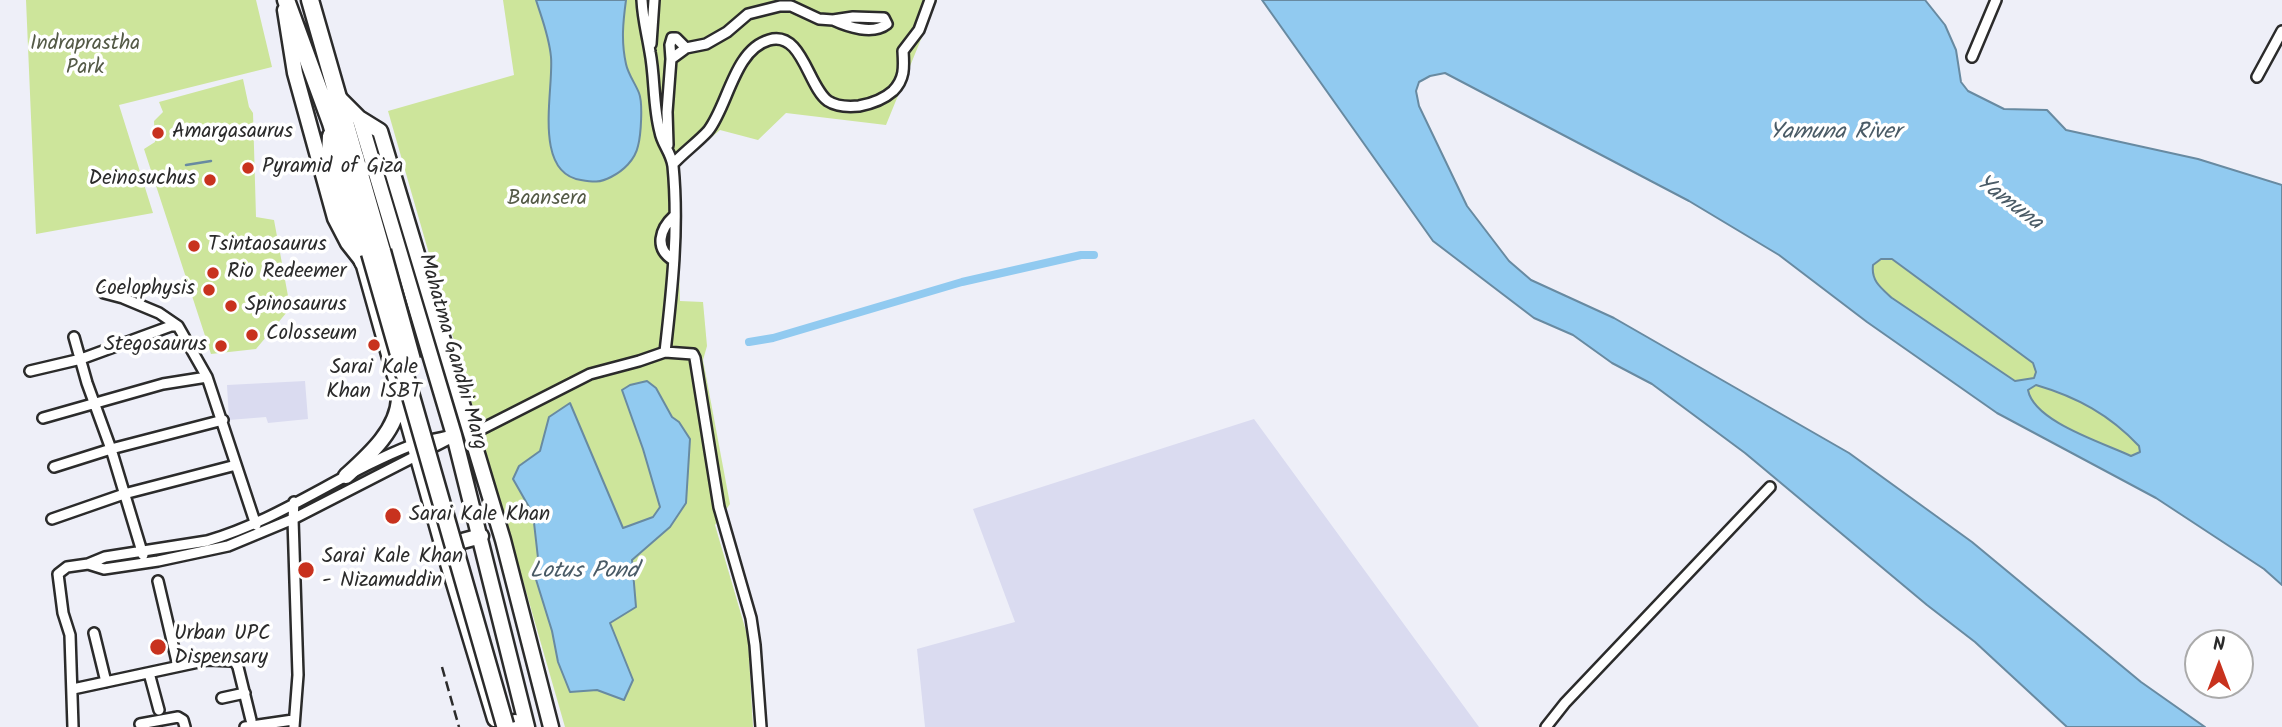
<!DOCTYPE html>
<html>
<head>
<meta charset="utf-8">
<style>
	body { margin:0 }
	#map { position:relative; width:2282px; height:727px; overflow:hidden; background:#eeeff8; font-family:Kalam,sans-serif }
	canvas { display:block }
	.north { position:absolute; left:2184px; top:629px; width:70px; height:70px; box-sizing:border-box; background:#fff; border:2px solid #aaa; border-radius:50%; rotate:0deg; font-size:19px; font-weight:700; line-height:28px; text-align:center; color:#2b2b2b }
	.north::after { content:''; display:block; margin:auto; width:24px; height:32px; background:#c8321e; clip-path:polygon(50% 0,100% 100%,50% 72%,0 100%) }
</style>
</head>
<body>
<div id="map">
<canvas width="2282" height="727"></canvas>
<div class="north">N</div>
</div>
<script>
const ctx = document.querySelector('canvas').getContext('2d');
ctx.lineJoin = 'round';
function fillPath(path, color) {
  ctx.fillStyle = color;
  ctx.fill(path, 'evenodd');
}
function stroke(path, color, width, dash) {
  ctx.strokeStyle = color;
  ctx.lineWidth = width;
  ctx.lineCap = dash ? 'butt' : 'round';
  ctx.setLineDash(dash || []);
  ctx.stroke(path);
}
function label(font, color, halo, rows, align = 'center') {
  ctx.font = font + ' Kalam,sans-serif';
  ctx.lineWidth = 7;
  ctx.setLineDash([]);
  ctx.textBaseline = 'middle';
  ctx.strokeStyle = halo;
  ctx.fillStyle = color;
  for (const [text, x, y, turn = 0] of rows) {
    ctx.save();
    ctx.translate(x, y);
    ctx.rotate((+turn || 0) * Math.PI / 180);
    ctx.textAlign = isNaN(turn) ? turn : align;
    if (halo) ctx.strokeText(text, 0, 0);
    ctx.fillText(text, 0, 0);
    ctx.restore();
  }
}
fillPath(new Path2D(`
	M 305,381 L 308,419 L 268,423 L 266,417 L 229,420 L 227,385 Z
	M 1254,419 L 1479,727 L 925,727 L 917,649 L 1015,622 L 973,509 Z`), '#dadbf0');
fillPath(new Path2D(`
	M 26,0 L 256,0 L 272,67 L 119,105 L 153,213 L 36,234 Z
	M 503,0 L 937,0 L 886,125 L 786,113 L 758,140 L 720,130 L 676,167 L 680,301 L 703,302 L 707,346 L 703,360 L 730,504 L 715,525 L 748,638 L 753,727 L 565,727 L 388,111 L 514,75 Z
	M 243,79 L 249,107 L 253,113 L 256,217 L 274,220 L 288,296 L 287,312 L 256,349 L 211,354 L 144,149 L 155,142 L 154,121 L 163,112 L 159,102 Z
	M 1892,258 L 2033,363 L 2036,372 L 2034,378 L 2015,381 L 1892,298 C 1881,288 1871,281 1873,265 L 1881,259 Z
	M 2036,385 C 2079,399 2108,413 2140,446 L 2140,452 L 2131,457 C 2104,443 2035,422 2028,390 Z`), '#cde59b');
const water = new Path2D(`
	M 536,0 L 626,0 C 623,22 621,42 626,64 C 628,74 635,83 639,93 C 643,103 641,135 638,146 C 635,160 623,171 611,177 C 600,183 593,182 581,180 C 532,173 554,89 551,57 C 549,36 542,19 536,0 Z
	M 1262,0 L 1925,0 L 1945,25 L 1956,50 L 1961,82 L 1968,91 L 2004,109 L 2047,110 L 2066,130 L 2198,159 L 2282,185 L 2282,585 L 2264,569 L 2156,498 L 1997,413 L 1867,322 L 1779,255 L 1689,201 L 1445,73 L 1430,76 L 1419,82 L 1416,91 L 1419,106 L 1467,206 L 1509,261 L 1531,280 L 1614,318 L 1849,453 L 1972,542 L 2141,682 L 2205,727 L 2067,727 L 1975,642 L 1927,605 L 1745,453 L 1652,384 L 1612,363 L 1573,335 L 1534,318 L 1433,241 ZM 1881,259 L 1892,259 L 2033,363 L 2036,372 L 2034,378 L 2015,381 L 1892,298 C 1881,288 1871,281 1873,265 ZM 2036,385 C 2077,397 2110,415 2139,446 L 2140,452 L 2131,456 C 2104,443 2034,422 2028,390 Z
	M 647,381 L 656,388 L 672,417 L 679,422 L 690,439 L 686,503 L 670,527 L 632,560 L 636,607 L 610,623 L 633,680 L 624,700 L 597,690 L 570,692 L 558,662 L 552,631 L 534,573 L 538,558 L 533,514 L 513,479 L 519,466 L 540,451 L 549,417 L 570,403 L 623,528 L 653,517 L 660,507 L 643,449 L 622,390 L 630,385 Z`);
fillPath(water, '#91caf0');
stroke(water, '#688aa1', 2);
stroke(new Path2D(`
	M 186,165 L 211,161`), '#688aa1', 2.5);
stroke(new Path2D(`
	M 749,342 L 773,338 L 962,282 L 1081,255 L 1094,255`), '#91caf0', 8);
const street = new Path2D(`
	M 651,44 L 654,0
	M 1972,57 L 1996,0
	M 671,59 L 670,45 L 672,38 L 676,38 L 686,48
	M 2257,77 L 2282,31
	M 668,145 L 667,112 L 671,59 L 686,48 L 706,44 L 727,32 L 748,14 L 780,6 L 791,6 L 819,19 L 833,20 L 853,17 L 884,18 L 887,24 C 873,35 848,27 833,20
	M 673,164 C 683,153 698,142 708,131 C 728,106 734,50 769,40 C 802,30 808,87 828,101 C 837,107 848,107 859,106 C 870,104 884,99 893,91 C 905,79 904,67 903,51 L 919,30 L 930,0
	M 673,260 C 654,248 660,229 674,216
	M 104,293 L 123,298 L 159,313 L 178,326 L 207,377 L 256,525
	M 74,337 L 87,383 L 111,449 L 143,555
	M 665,352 L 693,354 L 695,358 L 719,507 L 751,618 L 755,645 L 761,727
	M 30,371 L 81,359 L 171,326 L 178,326
	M 43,418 L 163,384 L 207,377
	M 470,435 L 590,374 L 639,361 L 665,352 C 672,291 679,228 673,166 C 671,152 662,144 660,132 C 653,106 655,78 650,52 C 647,33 643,20 642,0
	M 54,467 L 111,449 L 223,420
	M 52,519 L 124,494 L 236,465
	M 88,564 L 104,569 L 158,561 L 228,546 L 293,519 L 447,440
	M 158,581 L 178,666
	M 94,633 L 106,682
	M 149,673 L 159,710
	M 73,689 L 208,660 L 231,661 L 235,662 L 238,667 L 251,720
	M 222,698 L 245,693
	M 140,724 L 178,717 L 183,720 L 185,727
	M 73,727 L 70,635 L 63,613 L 58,574 L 67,567 L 88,564 L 105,557 L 207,541 C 280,520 342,472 412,445 C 425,440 441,438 454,435
	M 245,727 L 293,720
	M 294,727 L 298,675 L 293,519 L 294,502
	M 1546,727 L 1565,703 L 1770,487`);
const primary = new Path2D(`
	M 285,10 L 295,73 L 335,218 L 348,243 L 363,262 L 443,547 L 495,719
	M 338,97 L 359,118 L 361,123 L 454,435 L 527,727
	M 359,118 L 380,131 L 503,540 L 551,727
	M 346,476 C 368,456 398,430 399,398
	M 444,546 L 481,536`);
const highway = new Path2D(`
	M 286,0 L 331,123 L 370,253
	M 310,0 L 382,251
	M 331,136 L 330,156 L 363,262
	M 515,723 L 516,727`);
stroke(street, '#2b2b2b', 14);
stroke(primary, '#2b2b2b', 19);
stroke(highway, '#2b2b2b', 21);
stroke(street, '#fff', 9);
stroke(primary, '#fff', 14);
stroke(highway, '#fff', 16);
stroke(new Path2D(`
	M 442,667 L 459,727`), '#2b2b2b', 2.5, [10, 5]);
const highwayBridge = new Path2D(`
	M 382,251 L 412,360
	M 370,253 L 505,725`);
stroke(highwayBridge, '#2b2b2b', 21, []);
stroke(highwayBridge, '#fff', 16);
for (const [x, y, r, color] of [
	[158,133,7,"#c8321e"],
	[248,168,7,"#c8321e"],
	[210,180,7,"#c8321e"],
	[194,246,7,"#c8321e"],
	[213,273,7,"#c8321e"],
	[209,290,7,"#c8321e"],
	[231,306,7,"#c8321e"],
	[252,335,7,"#c8321e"],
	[374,345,7,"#c8321e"],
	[221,346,7,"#c8321e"],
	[393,516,9,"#c8321e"],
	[306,570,9,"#c8321e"],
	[158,647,9,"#c8321e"]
]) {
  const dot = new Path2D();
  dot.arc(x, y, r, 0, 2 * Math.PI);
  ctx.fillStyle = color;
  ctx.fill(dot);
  stroke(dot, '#fff', 2.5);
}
label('21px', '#545a47', '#fff', [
	["Indraprastha",85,45],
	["Park",85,69],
	["Baansera",547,200]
]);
label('21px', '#2b2b2b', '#fff', [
	["Amargasaurus",172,133],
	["Pyramid of Giza",262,168],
	["Deinosuchus",196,180,"right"],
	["Tsintaosaurus",208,246],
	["Rio Redeemer",227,273],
	["Coelophysis",195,290,"right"],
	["Spinosaurus",245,306],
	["Colosseum",266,335],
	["Stegosaurus",207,346,"right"],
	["Sarai Kale",374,369,"center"],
	["Khan ISBT",374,393,"center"],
	["Sarai Kale Khan",409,516],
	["Sarai Kale Khan",322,558],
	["- Nizamuddin",322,582],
	["Urban UPC",174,635],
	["Dispensary",174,659]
], 'left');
label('21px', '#2b2b2b', '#fff', [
	["Mahatma Gandhi Marg",451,352,74]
]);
label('italic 23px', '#4a5b66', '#fff', [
	["Yamuna River",1835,134],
	["Yamuna",2008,204,37],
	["Lotus Pond",584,573]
]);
</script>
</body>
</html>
